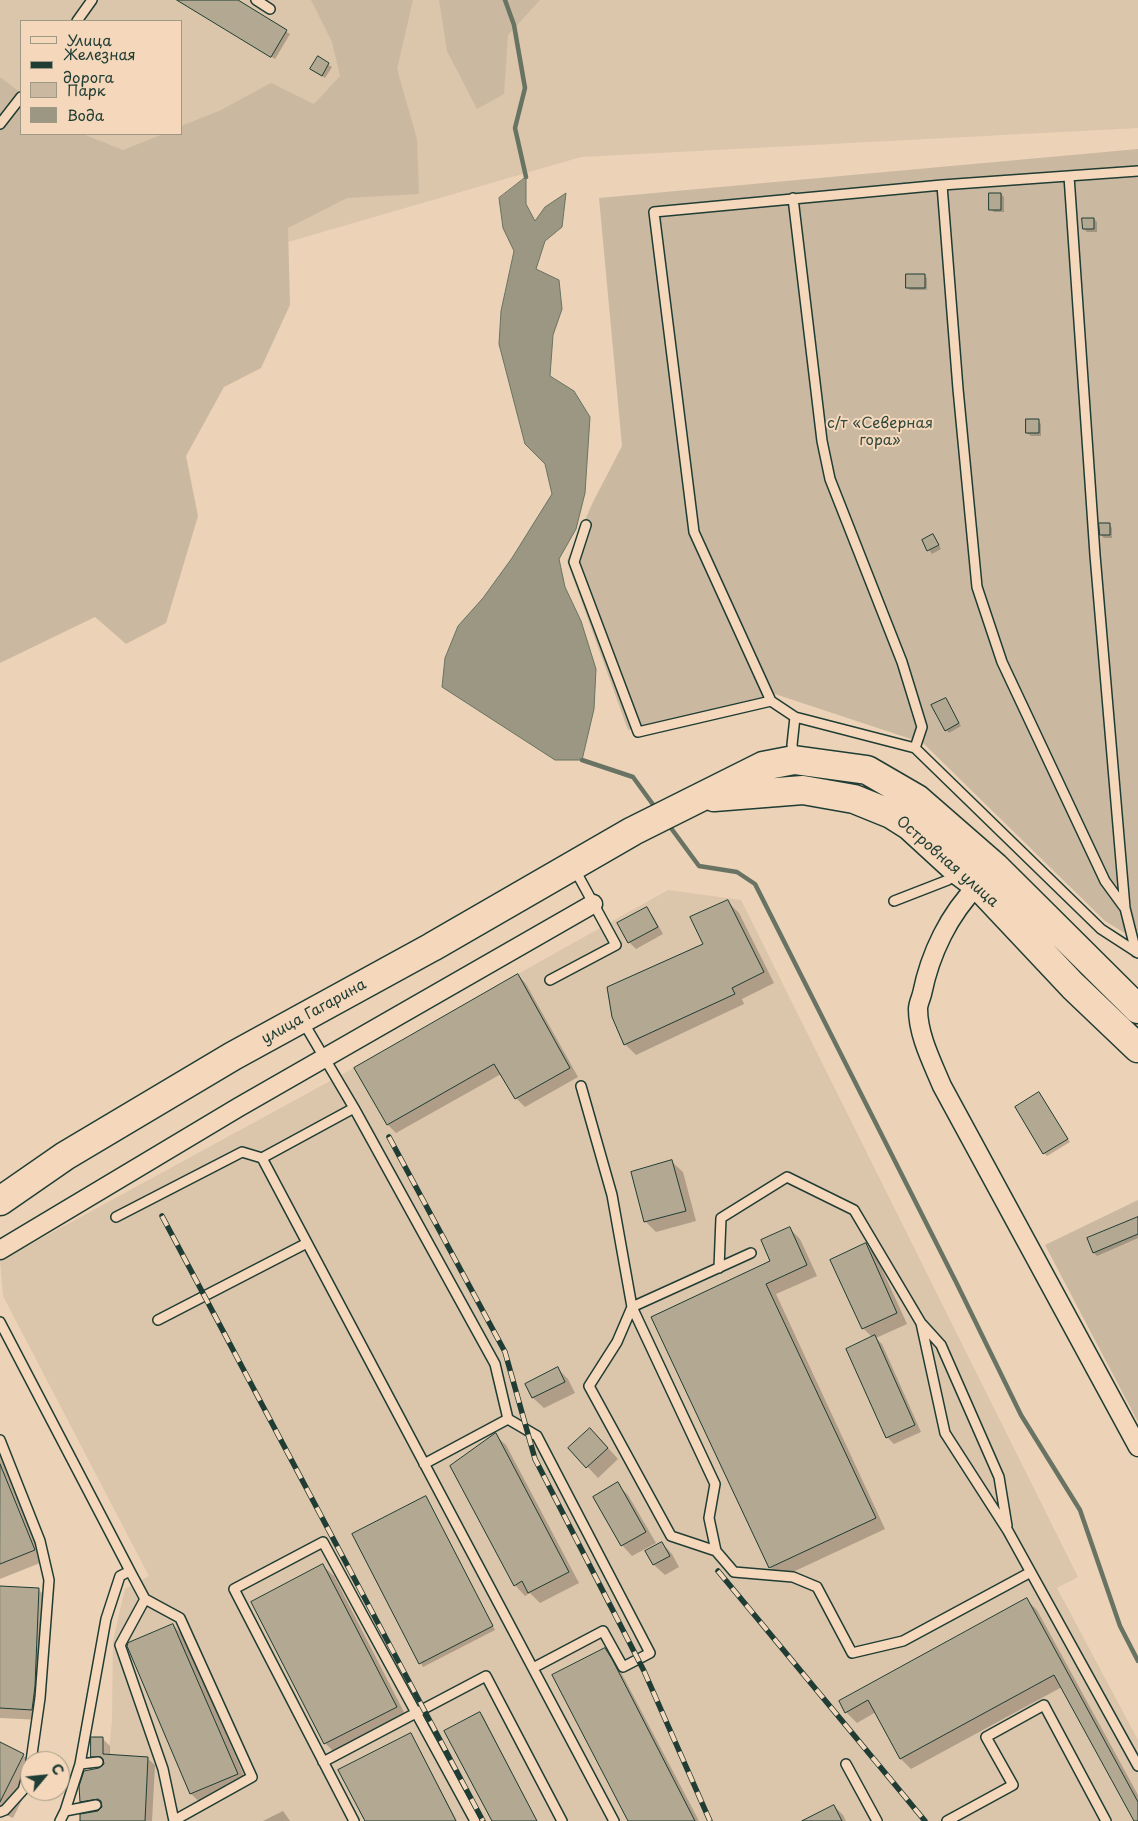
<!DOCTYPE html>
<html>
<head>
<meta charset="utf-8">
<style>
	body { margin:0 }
	#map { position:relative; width:1138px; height:1821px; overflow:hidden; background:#ecd2b6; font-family:"Playpen Sans",sans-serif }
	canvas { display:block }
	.legend { position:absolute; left:20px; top:20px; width:162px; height:115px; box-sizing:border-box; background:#f5d8bb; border:1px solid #9f9a85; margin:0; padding:6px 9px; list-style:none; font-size:15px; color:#1f3d34 }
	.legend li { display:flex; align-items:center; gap:10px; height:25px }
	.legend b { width:25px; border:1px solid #9f9a85 }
	.north { position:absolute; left:20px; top:1751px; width:50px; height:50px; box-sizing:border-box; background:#f5d8bb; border:1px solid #9f9a85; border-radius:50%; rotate:62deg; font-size:14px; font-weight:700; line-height:20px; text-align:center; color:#1f3d34 }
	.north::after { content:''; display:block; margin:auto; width:18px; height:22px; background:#1f3d34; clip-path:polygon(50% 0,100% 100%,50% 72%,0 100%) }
</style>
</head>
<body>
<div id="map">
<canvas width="1138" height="1821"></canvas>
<ul class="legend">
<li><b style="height:6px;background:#f5d8bb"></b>Улица</li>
<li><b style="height:6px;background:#1f3d34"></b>Железная дорога</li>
<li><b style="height:14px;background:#cab9a0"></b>Парк</li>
<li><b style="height:14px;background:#9b9782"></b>Вода</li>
</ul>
<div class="north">С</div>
</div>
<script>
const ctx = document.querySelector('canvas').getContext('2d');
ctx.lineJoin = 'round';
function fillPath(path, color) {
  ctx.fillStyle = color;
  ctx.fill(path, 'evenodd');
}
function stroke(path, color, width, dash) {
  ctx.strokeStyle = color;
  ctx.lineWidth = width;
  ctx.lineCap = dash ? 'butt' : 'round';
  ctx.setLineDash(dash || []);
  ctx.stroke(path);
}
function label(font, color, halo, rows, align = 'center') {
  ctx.font = font + ' "Playpen Sans",sans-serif';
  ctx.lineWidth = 4;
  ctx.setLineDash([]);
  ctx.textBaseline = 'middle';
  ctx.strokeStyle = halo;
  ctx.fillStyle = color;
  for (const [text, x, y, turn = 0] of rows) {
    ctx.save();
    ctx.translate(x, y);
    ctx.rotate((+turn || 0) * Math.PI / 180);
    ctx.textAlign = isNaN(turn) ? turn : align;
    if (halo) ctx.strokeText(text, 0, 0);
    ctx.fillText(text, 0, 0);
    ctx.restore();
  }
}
fillPath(new Path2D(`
	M 0,0 L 1138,0 L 1138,128 L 581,157 L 243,255 L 0,618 ZM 21,21 L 181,21 L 181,134 L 21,134 Z
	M 668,890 L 741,900 L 1078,1577 L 1057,1588 L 1138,1740 L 1138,1821 L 102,1821 L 112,1721 L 113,1641 L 125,1589 L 149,1576 L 3,1296 L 0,1261 L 354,1068 L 518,974 Z`), '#dbc5ab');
fillPath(new Path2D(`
	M 311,0 L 413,0 L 397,69 L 417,139 L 419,194 L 347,198 L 288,228 L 290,305 L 261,368 L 224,387 L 186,456 L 198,516 L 166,623 L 126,644 L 95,617 L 0,663 L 0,77 L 21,93 L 21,134 L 83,134 L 123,150 L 163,134 L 181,134 L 181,126 L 219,111 L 271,83 L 314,104 L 340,76 L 332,42 Z
	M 439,0 L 540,0 L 508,35 L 504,94 L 477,109 L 447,51 Z
	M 1138,149 L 1138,941 L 1105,921 L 923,743 L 775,694 L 628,730 L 567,561 L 593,502 L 622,446 L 599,198 Z
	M 1138,1200 L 1138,1422 L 1045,1245 Z`), '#cab9a0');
const water = new Path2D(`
	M 526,177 L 526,204 L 535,221 L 545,207 L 566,193 L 562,227 L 545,241 L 536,269 L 559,280 L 562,309 L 553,335 L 550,376 L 574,391 L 590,417 L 585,493 L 576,529 L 559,559 L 565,587 L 581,621 L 596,669 L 594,709 L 582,760 L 555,760 L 442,687 L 445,658 L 458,626 L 483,598 L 512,558 L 552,494 L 545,464 L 525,444 L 499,344 L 501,311 L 514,251 L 503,228 L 499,198 Z`);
fillPath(water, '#9b9782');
stroke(water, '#697363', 1);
fillPath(new Path2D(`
	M 180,0 L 236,0 L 290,34 L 275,59 L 183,3 Z
	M 318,58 L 332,67 L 325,78 L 311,69 Z
	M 1001,194 L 1004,197 L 1004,212 L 994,212 L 991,209 Z
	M 1094,219 L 1097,222 L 1097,232 L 1087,232 L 1084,229 Z
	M 924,275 L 927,278 L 927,290 L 910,290 L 907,287 Z
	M 1038,421 L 1041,424 L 1041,436 L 1031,436 L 1027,433 Z
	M 1109,524 L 1112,528 L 1112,538 L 1104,538 L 1101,535 Z
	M 936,539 L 941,549 L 932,554 L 923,541 Z
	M 945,699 L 961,726 L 949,733 L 946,730 Z
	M 728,902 L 739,913 L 774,983 L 742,999 L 744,1004 L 636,1055 L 625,1044 L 705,944 Z
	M 646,909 L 653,916 L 663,934 L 636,949 L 629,942 Z
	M 518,975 L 526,984 L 578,1077 L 525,1107 L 516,1098 L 501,1074 L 396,1133 L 388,1125 Z
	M 1039,1094 L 1070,1142 L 1047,1156 L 1044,1153 Z
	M 672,1162 L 683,1172 L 696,1221 L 656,1232 L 645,1221 Z
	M 1138,1220 L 1138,1238 L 1097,1256 L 1094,1253 L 1089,1239 Z
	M 789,1228 L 800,1239 L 817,1276 L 776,1294 L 885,1529 L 780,1578 L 770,1567 L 653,1318 L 772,1262 Z
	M 866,1245 L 876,1256 L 907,1324 L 876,1338 L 882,1344 L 921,1432 L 894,1444 L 887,1437 L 873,1338 L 863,1328 Z
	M 558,1369 L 568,1379 L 575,1393 L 544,1408 L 533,1398 L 527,1384 Z
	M 495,1435 L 506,1445 L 579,1583 L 540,1603 L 530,1593 L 525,1596 L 515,1585 Z
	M 601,1440 L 618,1459 L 598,1478 L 570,1448 Z
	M 0,1449 L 45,1561 L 0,1579 Z
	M 617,1484 L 628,1495 L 656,1543 L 632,1556 L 622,1545 Z
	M 425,1497 L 495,1630 L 423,1667 L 353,1535 Z
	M 662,1543 L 672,1554 L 679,1567 L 665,1575 L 654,1565 L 647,1552 Z
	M 323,1566 L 334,1576 L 407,1718 L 336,1754 L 325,1743 L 253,1602 Z
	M 0,1588 L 38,1589 L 49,1600 L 42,1720 L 0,1718 Z
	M 1027,1600 L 1037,1610 L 1138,1795 L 1138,1821 L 1062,1687 L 911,1769 L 901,1759 L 876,1712 L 857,1723 L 846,1712 Z
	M 173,1625 L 183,1636 L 248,1785 L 202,1804 L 191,1794 L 130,1652 Z
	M 605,1649 L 614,1659 L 699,1821 L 629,1821 Z
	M 480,1713 L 483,1716 L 537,1821 L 494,1821 Z
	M 410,1734 L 413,1737 L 457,1821 L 366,1821 Z
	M 102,1738 L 110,1746 L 110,1756 L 147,1758 L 155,1765 L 152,1821 L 78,1821 L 98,1812 L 105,1806 L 88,1809 L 81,1801 L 100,1769 L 106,1764 L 99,1764 L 92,1756 Z
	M 0,1743 L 23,1755 L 30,1762 L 30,1784 L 13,1818 L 0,1812 Z
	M 834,1806 L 843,1815 L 846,1821 L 805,1821 Z
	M 283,1811 L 290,1821 L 263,1821 Z`), '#0003');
stroke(new Path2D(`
	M 505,0 L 514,25 L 525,88 L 515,128 L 526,177
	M 582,760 L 633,777 L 657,810
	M 668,824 L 699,866 L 737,872 L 755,884 L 957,1284 L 1021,1415 L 1080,1510 L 1120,1626 L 1138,1661`), '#697363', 4.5);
const building = new Path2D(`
	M 177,0 L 238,0 L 287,30 L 271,57 Z
	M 318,56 L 329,63 L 322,76 L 310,69 Z
	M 989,193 L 1001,193 L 1001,210 L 989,210 Z
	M 1082,218 L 1094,218 L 1094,229 L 1083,229 Z
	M 906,274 L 925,274 L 925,288 L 906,288 Z
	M 1026,419 L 1039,419 L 1039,433 L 1026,433 Z
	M 1099,523 L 1110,523 L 1110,535 L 1100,535 Z
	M 933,534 L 939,545 L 927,551 L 922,540 Z
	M 946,698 L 959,723 L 945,731 L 931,705 Z
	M 728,900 L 764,972 L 732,988 L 735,994 L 624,1045 L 612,1017 L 607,987 L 703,944 L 690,917 Z
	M 647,907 L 658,927 L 628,943 L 617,923 Z
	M 518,974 L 570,1068 L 515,1099 L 494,1064 L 387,1125 L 354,1068 Z
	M 1039,1092 L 1068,1139 L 1043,1154 L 1015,1107 Z
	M 672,1160 L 686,1211 L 644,1222 L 631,1172 Z
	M 1138,1217 L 1138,1234 L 1093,1253 L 1087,1238 Z
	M 790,1227 L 807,1265 L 766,1284 L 876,1518 L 769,1568 L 651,1317 L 770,1261 L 761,1240 Z
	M 866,1243 L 897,1313 L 862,1329 L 830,1260 Z
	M 875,1335 L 915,1425 L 886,1438 L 846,1349 Z
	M 558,1367 L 565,1382 L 532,1398 L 525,1384 Z
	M 590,1428 L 608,1448 L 586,1468 L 568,1448 Z
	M 496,1433 L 569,1572 L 528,1593 L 522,1581 L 514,1586 L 450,1466 Z
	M 0,1464 L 35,1550 L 0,1564 Z
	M 618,1482 L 646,1532 L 621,1546 L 593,1497 Z
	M 426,1496 L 493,1626 L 419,1664 L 352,1534 Z
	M 662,1542 L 670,1556 L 653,1565 L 645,1551 Z
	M 323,1564 L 397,1707 L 324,1744 L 251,1602 Z
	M 0,1586 L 39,1588 L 35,1686 L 32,1710 L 0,1708 Z
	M 1027,1598 L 1138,1802 L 1138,1821 L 1134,1821 L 1054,1675 L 900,1759 L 868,1700 L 845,1713 L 839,1701 Z
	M 173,1624 L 238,1774 L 190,1794 L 127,1646 L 128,1643 Z
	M 605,1648 L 612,1659 L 695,1821 L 628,1821 L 552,1675 Z
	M 480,1712 L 537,1821 L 492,1821 L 444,1731 Z
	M 411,1733 L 456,1821 L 365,1821 L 338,1770 Z
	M 91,1737 L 103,1737 L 103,1754 L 148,1757 L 145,1821 L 80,1821 L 80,1814 L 98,1811 L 102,1807 L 101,1801 L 98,1799 L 80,1802 L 79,1786 L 84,1771 L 99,1768 L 104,1764 L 103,1759 L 101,1757 L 91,1757 Z
	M 0,1742 L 24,1754 L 0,1802 Z
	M 834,1805 L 842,1821 L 802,1821 Z`);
fillPath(building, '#b3a891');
stroke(building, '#1f3d34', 1);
const lane = new Path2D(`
	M 256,0 L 270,9
	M 77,21 L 92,0
	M 0,124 L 21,97
	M 1138,171 L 942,185 L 654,212 L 694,532 L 771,701 L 795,717 L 915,748 L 1101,929 L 1138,953
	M 1069,176 L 1095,555 L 1125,908 L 1136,952
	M 942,185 L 958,389 L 977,587 L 1002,662 L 1105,881 L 1124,907
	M 793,198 L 822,441 L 830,479 L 902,662 L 922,727 L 915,748
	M 586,525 L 574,562 L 638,732 L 771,701
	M 794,757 L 792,745 L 795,717
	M 894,901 L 948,880 L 956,872
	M 550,980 L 616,945 L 574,868
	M 302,1020 L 354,1108
	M 581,1086 L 612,1195 L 632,1307 L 715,1484 L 709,1518 L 716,1551 L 734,1572 L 793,1577 L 817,1587 L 852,1653 L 903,1641 L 1029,1573
	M 262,1158 L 354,1108 L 495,1364 L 508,1419 L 424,1464
	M 116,1217 L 242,1152 L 262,1158 L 614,1821
	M 719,1268 L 721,1218 L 787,1177 L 854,1210 L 921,1323 L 945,1433 L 1008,1531 L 1138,1766
	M 158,1320 L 307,1243
	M 0,1322 L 130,1571 L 120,1576 L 106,1619 L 80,1764 L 65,1811 L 60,1821
	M 922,1324 L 941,1345 L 999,1477 L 1007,1526
	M 508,1419 L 537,1436 L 650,1653 L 623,1667 L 603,1631 L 533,1668
	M 0,1440 L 40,1541 L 49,1580 L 40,1698 L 31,1761
	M 716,1551 L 671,1536 L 589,1386 L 617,1342 L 632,1307 L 751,1253
	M 130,1571 L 145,1599 L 180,1618 L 252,1777 L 175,1820
	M 145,1599 L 120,1645 L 163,1769 L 174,1821
	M 323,1762 L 486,1676 L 562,1821
	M 80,1764 L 98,1762
	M 846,1764 L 877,1821
	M 65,1811 L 96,1805
	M 0,1812 L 5,1810 L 23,1790 L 30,1766
	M 354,1821 L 234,1589 L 323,1542 L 475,1821
	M 947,1821 L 1013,1785 L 986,1737 L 1044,1705 L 1106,1821`);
const street = new Path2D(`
	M 978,885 C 949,914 930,954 922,994 C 921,998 918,1004 918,1009 C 918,1035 932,1062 942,1086 L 1138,1447
	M 0,1250 L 239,1107 L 593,904`);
const primary = new Path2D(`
	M 714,797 L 803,790 L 854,799 L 891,814 L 910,826 L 958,870 L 978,885 L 1073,986 L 1138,1048
	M 0,1201 L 65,1156 L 233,1056 L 432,947 L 633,831 L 763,766 L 794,760 L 867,770 L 917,799 L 995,867 L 1138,1009`);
stroke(lane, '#1f3d34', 12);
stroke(street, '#1f3d34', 21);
stroke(primary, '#1f3d34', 31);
stroke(lane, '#f5d8bb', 9);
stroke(street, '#f5d8bb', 18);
stroke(primary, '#f5d8bb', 28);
const rail = new Path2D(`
	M 389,1137 L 505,1352 L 535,1459 L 644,1671 L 710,1821
	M 162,1216 L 483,1821
	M 718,1571 L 925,1821`);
stroke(rail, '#1f3d34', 5.5);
stroke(rail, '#f5d8bb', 4, [11]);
label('15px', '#30493f', '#f5d8bb', [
	["с/т «Северная",880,424],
	["гора»",880,441]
]);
label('15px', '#1f3d34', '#f5d8bb', [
	["Островная улица",947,862,41],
	["улица Гагарина",314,1012,-29]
]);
</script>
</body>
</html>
